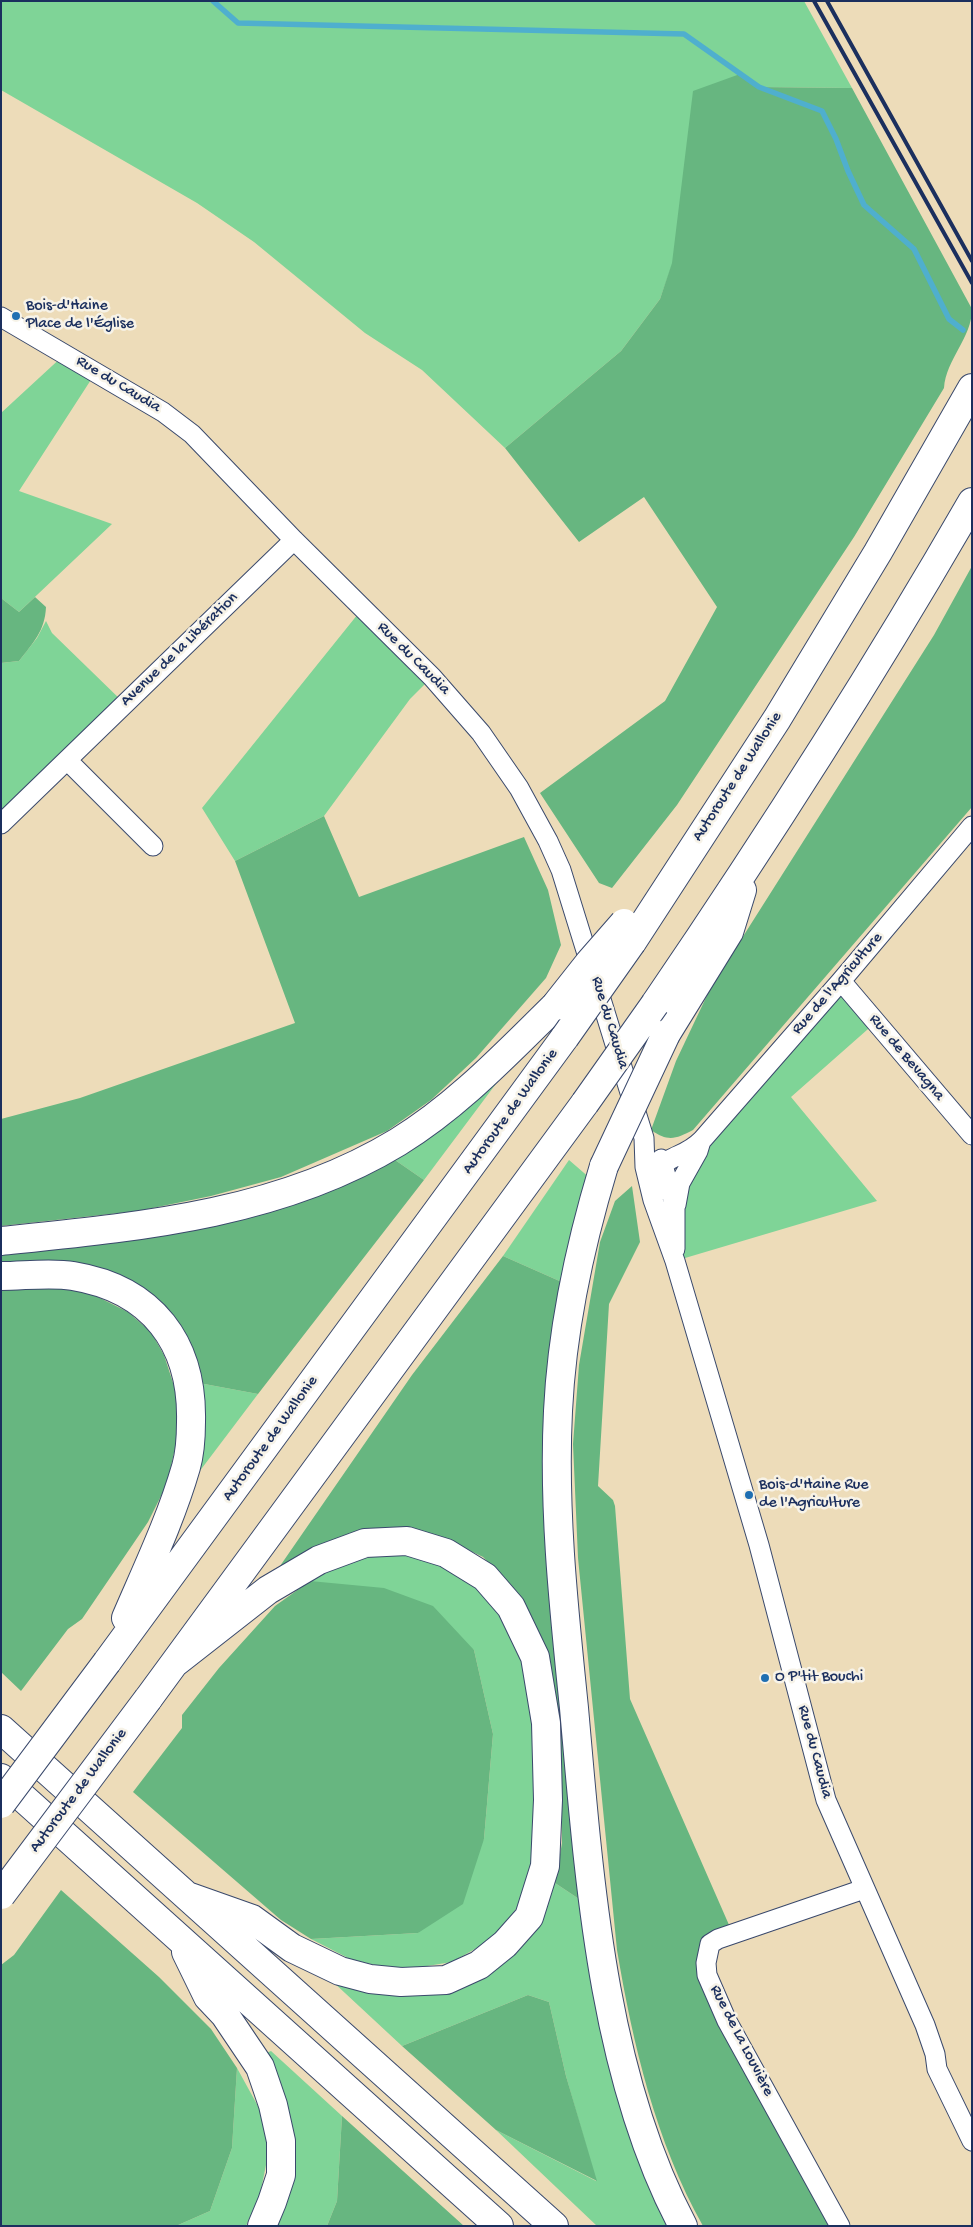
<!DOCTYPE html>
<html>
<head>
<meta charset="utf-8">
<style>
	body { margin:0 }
	#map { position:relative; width:973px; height:2227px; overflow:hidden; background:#eddcb9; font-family:"Gochi Hand",sans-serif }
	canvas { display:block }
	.frame { position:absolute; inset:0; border:2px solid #1b2f5e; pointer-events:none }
</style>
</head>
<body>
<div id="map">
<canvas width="973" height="2227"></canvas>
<div class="frame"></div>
</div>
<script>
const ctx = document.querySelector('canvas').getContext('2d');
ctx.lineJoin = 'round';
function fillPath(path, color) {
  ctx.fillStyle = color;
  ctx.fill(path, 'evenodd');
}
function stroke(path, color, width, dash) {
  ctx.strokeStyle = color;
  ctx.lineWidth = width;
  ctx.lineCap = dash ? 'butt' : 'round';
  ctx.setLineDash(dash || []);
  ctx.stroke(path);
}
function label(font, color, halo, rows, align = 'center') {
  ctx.font = font + ' "Gochi Hand",sans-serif';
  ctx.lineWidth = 5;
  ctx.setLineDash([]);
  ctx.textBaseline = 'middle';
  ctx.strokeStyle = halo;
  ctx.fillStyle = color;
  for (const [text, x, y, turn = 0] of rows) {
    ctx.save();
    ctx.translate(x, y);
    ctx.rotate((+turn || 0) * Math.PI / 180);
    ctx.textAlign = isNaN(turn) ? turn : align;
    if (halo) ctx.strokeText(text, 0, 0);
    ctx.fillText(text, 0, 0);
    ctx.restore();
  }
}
fillPath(new Path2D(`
	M 1,1 L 804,1 L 852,88 L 759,87 L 740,74 L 660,299 L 621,351 L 505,448 L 422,370 L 365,333 L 254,242 L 197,203 L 1,90 Z
	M 65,354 L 96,372 L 19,491 L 112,524 L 19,612 L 1,598 L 1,413 Z
	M 362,609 L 432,677 L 410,699 L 324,816 L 235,861 L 202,808 Z
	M 46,621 L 52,633 L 124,703 L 1,824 L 1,663 L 19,661 L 37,638 Z
	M 841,981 L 876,1022 L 791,1097 L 877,1201 L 675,1261 L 684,1174 Z
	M 516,1057 L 424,1180 L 395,1160 Z
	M 569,1160 L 591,1179 L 564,1283 L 503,1256 Z
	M 199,1383 L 258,1394 L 193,1480 Z
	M 409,1554 L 441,1562 L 472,1579 L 494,1601 L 525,1667 L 534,1726 L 539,1832 L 534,1872 L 519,1905 L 501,1929 L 482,1945 L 452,1962 L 421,1967 L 384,1967 L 350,1959 L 311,1939 L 418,1933 L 484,1839 L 493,1734 L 474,1650 L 310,1581 C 346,1558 368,1556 409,1554 Z
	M 555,1883 L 585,1903 L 672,2226 L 597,2226 L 496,2130 L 596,2181 L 566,2076 L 549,2002 L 528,1995 L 402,2046 L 331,1980 L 382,1994 L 439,1994 L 481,1978 L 535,1926 Z
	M 271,2051 L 342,2116 L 337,2201 L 327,2226 L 273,2226 L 276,2221 L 261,2055 Z
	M 237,2068 L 259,2108 L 269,2150 L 260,2195 L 246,2226 L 176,2226 L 210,2211 L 232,2148 Z`), '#7fd497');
fillPath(new Path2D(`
	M 740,74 L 759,87 L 852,88 L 972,309 C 972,338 946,359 944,388 L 854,537 L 677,805 L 612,888 L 599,883 L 540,793 L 665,701 L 717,607 L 644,497 L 579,542 L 505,448 L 621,351 L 660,299 L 672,263 L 693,91 Z
	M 972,566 L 972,807 L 693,1130 C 676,1139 668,1142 651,1130 L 676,1061 L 711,987 L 934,635 Z
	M 35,597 L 46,607 C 45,631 33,643 19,661 L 1,663 L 1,598 L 19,612 Z
	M 324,816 L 359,897 L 524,837 L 548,890 L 561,945 L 546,978 L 476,1058 L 431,1100 L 387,1131 L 281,1177 L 211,1196 L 138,1211 L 1,1226 L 1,1119 L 80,1098 L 295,1023 L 235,861 Z
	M 395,1160 L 424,1180 L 258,1394 L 199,1383 L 158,1304 L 1,1265 L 1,1253 L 339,1186 Z
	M 632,1186 L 640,1242 L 609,1304 L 598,1486 L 613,1500 L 615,1506 L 630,1699 L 733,1934 L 718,1939 L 706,1963 L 840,2226 L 703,2226 C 656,2142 633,2045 617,1950 L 578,1558 L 573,1444 L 579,1365 L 600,1242 L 615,1201 Z
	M 503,1256 L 564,1283 L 553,1356 L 585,1903 L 555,1883 L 562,1843 L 561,1763 L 551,1683 L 535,1624 L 509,1584 L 483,1557 L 450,1541 L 320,1548 L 280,1566 L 412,1375 Z
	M 55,1285 L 90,1293 L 128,1312 L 151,1332 L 164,1355 L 176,1392 L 178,1435 L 167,1484 L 148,1522 L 82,1619 L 68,1629 L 21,1691 L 1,1672 L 1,1290 Z
	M 310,1581 L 384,1588 L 433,1606 L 474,1650 L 493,1734 L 484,1839 L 463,1904 L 418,1933 L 311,1939 L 281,1920 L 133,1792 L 182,1728 L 182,1715 L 219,1668 L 275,1606 Z
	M 61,1890 L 159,1977 L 211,2029 L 237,2068 L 232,2148 L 210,2211 L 176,2226 L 1,2226 L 1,1965 L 14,1955 Z
	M 528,1995 L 549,2002 L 566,2076 L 597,2181 L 496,2130 L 402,2046 Z
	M 342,2116 L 464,2226 L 327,2226 L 337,2201 Z`), '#67b680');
stroke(new Path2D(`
	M 213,1 L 238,23 L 684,34 L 759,87 L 822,111 L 836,139 L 848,171 L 864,205 L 914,249 L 949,319 L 963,330`), '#4fafce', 5.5);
const minor = new Path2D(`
	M 1,317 L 163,412 L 192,434 L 294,540 L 432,677 L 481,733 L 519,788 L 548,841 L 561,870 L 644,1138 L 645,1167 L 653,1200 L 675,1261 L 759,1545 L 826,1800 L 925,2025 L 935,2054 L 937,2069 L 972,2141
	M 67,760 L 153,846
	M 1,824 L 294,540
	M 841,981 L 972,1135
	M 661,1159 L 675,1206 L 675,1249
	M 654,1196 C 660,1147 677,1165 702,1140 L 841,981 L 972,826
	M 676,1205 L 680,1183 L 698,1151 L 701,1141
	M 840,2226 L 727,2021 L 707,1975 L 706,1963 L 710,1944 L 718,1939 L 864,1889`);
const motorway = new Path2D(`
	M 632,942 L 777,719 L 878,552 L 972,388
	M 655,1004 C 766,841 873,674 972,502
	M 666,1034 L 729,932 L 742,890
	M 604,1166 C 580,1245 562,1328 558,1411 C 553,1510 564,1610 574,1708 C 589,1877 602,2074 683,2226
	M 1,1241 C 137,1227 278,1215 398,1142 C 457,1106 506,1054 555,1006
	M 1,1276 C 24,1276 51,1272 73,1276 C 152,1289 193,1343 191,1422 C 191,1436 190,1453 186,1467 C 171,1519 147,1569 126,1618
	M 107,1662 L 565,1037
	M 176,1662 L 268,1590 L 319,1560 L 365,1543 L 407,1541 L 446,1553 L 485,1577 L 511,1607 L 535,1657 L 546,1723 L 548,1800 L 545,1866 L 529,1917 L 505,1944 L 479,1965 L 446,1980 L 401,1982 L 370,1979 L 340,1971 L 292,1948 L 252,1919 L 187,1896
	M 148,1699 L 585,1103
	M 1,1729 L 554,2226
	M 1,1778 L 499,2226
	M 186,1952 L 208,1997 L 225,2015 L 260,2067 L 273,2105 L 281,2141 L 281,2175 L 272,2202 L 262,2226`);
stroke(minor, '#3a496c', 21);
stroke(motorway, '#3a496c', 30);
stroke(minor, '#fff', 19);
stroke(motorway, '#fff', 28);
stroke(new Path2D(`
	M 814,1 L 972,283
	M 827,1 L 972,261`), '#1b2f5e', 4);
const motorwayBridge = new Path2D(`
	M 555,1006 L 589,963 L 624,923
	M 565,1037 L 632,942
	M 585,1103 L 655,1004
	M 604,1166 L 666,1034
	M 1,1804 L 107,1662
	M 1,1895 L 148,1699`);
stroke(motorwayBridge, '#3a496c', 30, []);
stroke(motorwayBridge, '#fff', 28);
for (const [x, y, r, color] of [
	[16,316,5,"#1f6fb2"],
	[749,1495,5,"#1f6fb2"],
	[765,1678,5,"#1f6fb2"]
]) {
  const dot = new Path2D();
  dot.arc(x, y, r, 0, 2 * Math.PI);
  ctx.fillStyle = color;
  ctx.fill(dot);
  stroke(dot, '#f7f3e8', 2);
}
label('16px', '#1b2f5e', '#f7f3e8', [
	["Bois-d'Haine",26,307],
	["Place de l'Église",26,325],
	["Bois-d'Haine Rue",759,1486],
	["de l'Agriculture",759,1504],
	["O P'tit Bouchi",775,1678]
], 'left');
label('16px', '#1b2f5e', '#f7f3e8', [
	["Rue du Caudia",118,385,31],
	["Avenue de la Libération",180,650,-44],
	["Rue du Caudia",413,659,45],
	["Autoroute de Wallonie",738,777,-57],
	["Rue de l'Agriculture",838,984,-49],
	["Rue du Caudia",609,1023,73],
	["Rue de Bevagna",906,1058,50],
	["Autoroute de Wallonie",511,1112,-54],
	["Autoroute de Wallonie",271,1439,-54],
	["Rue du Caudia",814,1752,75],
	["Autoroute de Wallonie",79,1791,-53],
	["Rue de La Louvière",741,2041,63]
]);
</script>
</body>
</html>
